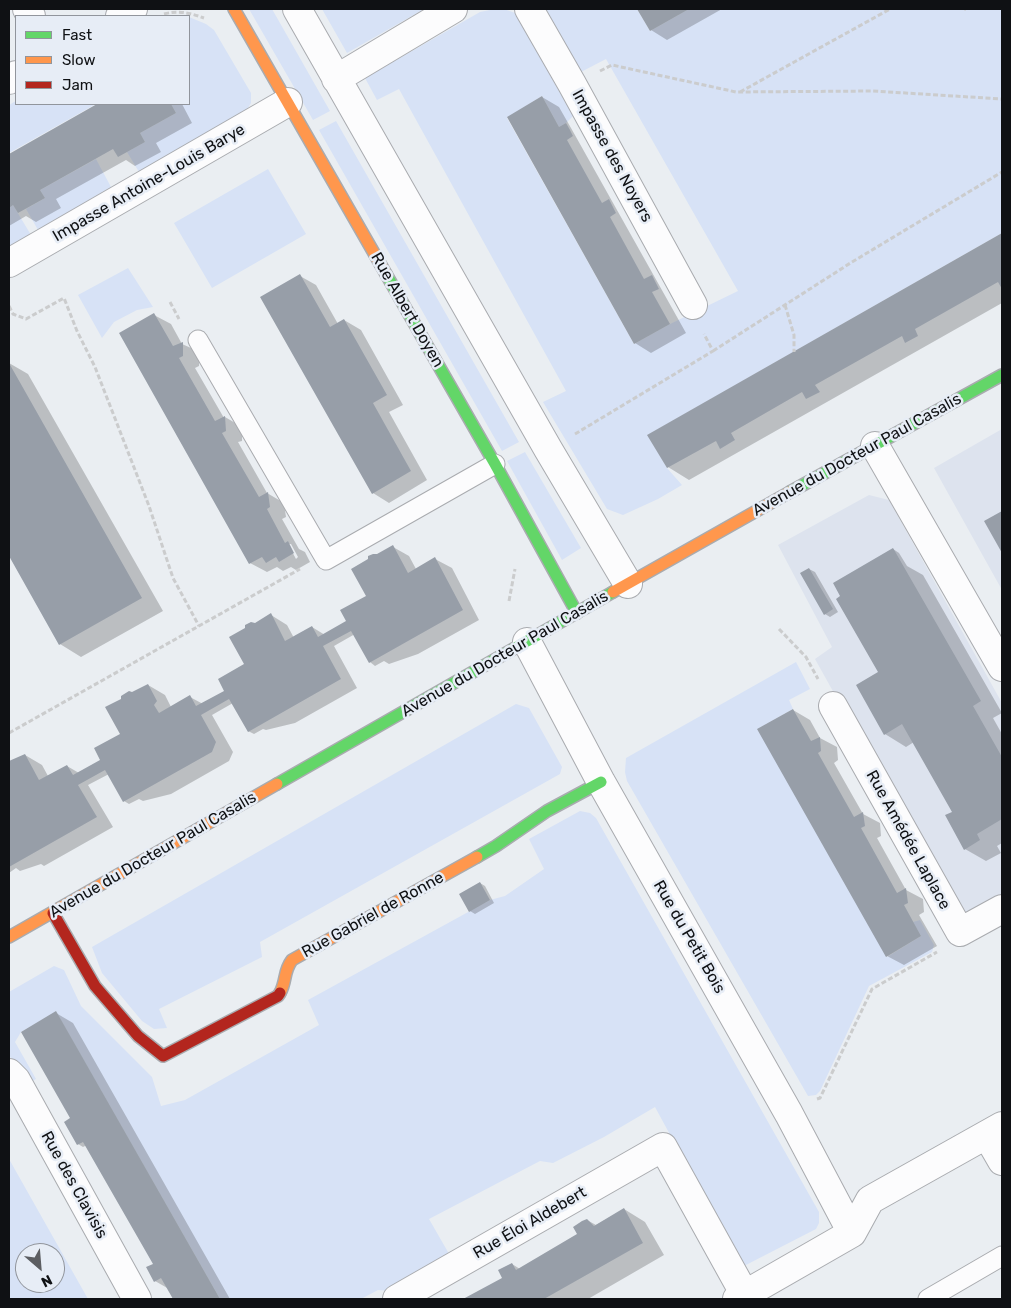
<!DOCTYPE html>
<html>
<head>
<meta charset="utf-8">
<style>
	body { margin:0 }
	#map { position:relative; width:1011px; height:1308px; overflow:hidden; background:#eaeef2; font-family:Rubik,sans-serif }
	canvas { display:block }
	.frame { position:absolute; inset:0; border:10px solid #0f1114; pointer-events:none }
	.legend { position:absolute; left:15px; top:15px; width:175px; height:90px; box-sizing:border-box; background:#e7edf6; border:1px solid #91959c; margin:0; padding:6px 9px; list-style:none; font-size:15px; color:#0f1114 }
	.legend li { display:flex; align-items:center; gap:10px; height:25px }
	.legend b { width:25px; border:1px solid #91959c }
	.north { position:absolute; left:15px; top:1243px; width:50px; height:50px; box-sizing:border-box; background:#e7edf6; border:1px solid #91959c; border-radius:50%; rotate:153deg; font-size:14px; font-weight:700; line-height:20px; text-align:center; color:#0f1114 }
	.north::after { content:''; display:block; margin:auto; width:18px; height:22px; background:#5c5e62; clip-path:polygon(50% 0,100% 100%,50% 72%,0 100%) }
</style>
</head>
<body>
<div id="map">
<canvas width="1011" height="1308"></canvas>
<div class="frame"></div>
<ul class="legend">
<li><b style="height:6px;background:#63d668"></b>Fast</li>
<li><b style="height:6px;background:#ff974d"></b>Slow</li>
<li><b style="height:6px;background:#b3261e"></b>Jam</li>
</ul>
<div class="north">N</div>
</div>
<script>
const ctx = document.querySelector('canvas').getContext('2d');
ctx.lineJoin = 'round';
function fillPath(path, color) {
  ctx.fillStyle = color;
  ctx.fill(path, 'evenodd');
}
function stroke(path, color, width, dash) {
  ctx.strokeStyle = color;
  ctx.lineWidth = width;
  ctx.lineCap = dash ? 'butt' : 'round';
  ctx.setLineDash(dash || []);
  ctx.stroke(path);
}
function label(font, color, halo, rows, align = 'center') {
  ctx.font = font + ' Rubik,sans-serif';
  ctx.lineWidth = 5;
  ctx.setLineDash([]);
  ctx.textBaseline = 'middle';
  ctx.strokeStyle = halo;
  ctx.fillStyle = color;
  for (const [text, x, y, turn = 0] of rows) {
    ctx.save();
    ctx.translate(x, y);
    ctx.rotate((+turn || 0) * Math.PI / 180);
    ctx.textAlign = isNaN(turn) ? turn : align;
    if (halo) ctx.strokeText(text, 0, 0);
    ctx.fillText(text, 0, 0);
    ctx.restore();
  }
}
fillPath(new Path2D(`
	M 1002,429 L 1002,590 L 934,468 Z
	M 869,495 L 889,500 L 1002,703 L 1002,897 L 960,919 L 815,659 L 832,647 L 778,545 Z`), '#dde3ee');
fillPath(new Path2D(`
	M 249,9 L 272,9 L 330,111 L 313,120 Z
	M 322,9 L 424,9 L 347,53 Z
	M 495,9 L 504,9 L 515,13 L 573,116 L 566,123 L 559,127 L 542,96 L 507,118 L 634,344 L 670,324 L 738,291 L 606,59 L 581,72 L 546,9 L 637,9 L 650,31 L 689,9 L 1002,9 L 1002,233 L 648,435 L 667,468 L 682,485 L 658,499 L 623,515 L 607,509 L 543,402 L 566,391 L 399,89 L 377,100 L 365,78 L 480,12 Z
	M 189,17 L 206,24 L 214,30 L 251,93 L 251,103 L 245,113 L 139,172 L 127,152 L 145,142 L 140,133 L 176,113 L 171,104 L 189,104 Z
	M 16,101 L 16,104 L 96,104 L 9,153 L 9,105 Z
	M 336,121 L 519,442 L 502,451 L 319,130 Z
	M 96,159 L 111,187 L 38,230 L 26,209 L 45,198 L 40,190 Z
	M 268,169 L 306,234 L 212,288 L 174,223 Z
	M 13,205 L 31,235 L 9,247 L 9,208 Z
	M 128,268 L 153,307 L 137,310 L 114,322 L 102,338 L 78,295 Z
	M 525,452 L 581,548 L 562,560 L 507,461 Z
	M 796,662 L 810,689 L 789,700 L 793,709 L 758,729 L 887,957 L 921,936 L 913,922 L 920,920 L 934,945 L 932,952 L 869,986 L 820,1091 L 816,1095 L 808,1096 L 627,781 L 625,772 L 626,758 Z
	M 516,704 L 529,708 L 562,767 L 560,774 L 260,942 L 262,957 L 159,1009 L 167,1028 L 154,1029 L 142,1021 L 102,973 L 92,947 Z
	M 580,811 L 590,813 L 596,818 L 819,1212 L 819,1223 L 816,1229 L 742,1267 L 655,1107 L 604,1137 L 553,1163 L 540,1161 L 429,1219 L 452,1259 L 390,1291 L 378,1290 L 361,1299 L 220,1299 L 56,1012 L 21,1032 L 15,1042 L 36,1079 L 27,1084 L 9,1055 L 9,992 L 54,966 L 64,970 L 81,1006 L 152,1077 L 161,1106 L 185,1100 L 319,1025 L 308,1000 L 490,900 L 505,896 L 544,869 L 529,839 Z
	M 9,1159 L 88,1299 L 9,1299 ZM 25,1253 L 55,1253 L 55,1283 L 25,1283 Z`), '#d7e2f6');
fillPath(new Path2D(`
	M 639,9 L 722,9 L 667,40 L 651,30 Z
	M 542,97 L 559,107 L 571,128 L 686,333 L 651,353 L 635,343 Z
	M 99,104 L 182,104 L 192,123 L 156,143 L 161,152 L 135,166 L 126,160 L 56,199 L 61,208 L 36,222 L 26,216 L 9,226 L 9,155 Z
	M 1002,235 L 1002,303 L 689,480 L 668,467 L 649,435 Z
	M 300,276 L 316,285 L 338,324 L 344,320 L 361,330 L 403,405 L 389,412 L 427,480 L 389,503 L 373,493 Z
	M 154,315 L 171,324 L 182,344 L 200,352 L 199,366 L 195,368 L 224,418 L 225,417 L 242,427 L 242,441 L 238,442 L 267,493 L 284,503 L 286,517 L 282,519 L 299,549 L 305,552 L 310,562 L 296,570 L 291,567 L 283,571 L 277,567 L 267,572 L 250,563 ZM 288,544 L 291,544 L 298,557 L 296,559 Z
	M 9,363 L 28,374 L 163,611 L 81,657 L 60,644 L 9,553 Z
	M 393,547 L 409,556 L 416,569 L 435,559 L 452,568 L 479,620 L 418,654 L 389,664 L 384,661 L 375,666 L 370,662 L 355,634 L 334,646 L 357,688 L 295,723 L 266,730 L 263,729 L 254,734 L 248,731 L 233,703 L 212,715 L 233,752 L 229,761 L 171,794 L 143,801 L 139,799 L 129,804 L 124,801 L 109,774 L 88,785 L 113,827 L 44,866 L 41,864 L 20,871 L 16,868 L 9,873 L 9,763 L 25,755 L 42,765 L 48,776 L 67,766 L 79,773 L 102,760 L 122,734 L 133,694 L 148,685 L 165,695 L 171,707 L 190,697 L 203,704 L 226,691 L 245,665 L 255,624 L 271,615 L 287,625 L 294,638 L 312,627 L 325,635 L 348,622 L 367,596 L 378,555 Z
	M 893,549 L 899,553 L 907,566 L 923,575 L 1002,713 L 993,718 L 1002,734 L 1002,843 L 997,846 L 1001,853 L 986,861 L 965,849 L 954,812 L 914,742 L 906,747 L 885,734 L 879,673 Z
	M 809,569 L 815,572 L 838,612 L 830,617 L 825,614 Z
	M 793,710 L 810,720 L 820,738 L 837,747 L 838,760 L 834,763 L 863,814 L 880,823 L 881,836 L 877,838 L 906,890 L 923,899 L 924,912 L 919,915 L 937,946 L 904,965 L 887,956 Z
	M 480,883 L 485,886 L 494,903 L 475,914 L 470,911 Z
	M 56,1013 L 73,1023 L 230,1299 L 175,1299 L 169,1289 L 155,1281 L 154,1264 L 87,1145 L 83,1147 L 78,1144 L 72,1119 Z
	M 624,1209 L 645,1222 L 664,1255 L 588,1299 L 466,1299 L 503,1278 L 512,1264 L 520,1269 L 579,1235 L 587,1220 L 596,1225 Z`), '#0003');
fillPath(new Path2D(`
	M 637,9 L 689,9 L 650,31 Z
	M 542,96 L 559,127 L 566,123 L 570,130 L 573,136 L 567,140 L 602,203 L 609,199 L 616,213 L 610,217 L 644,279 L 652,275 L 659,289 L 652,292 L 670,324 L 634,344 L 507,117 Z
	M 97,104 L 171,104 L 176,113 L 140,133 L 145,142 L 118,157 L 113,149 L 40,190 L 45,198 L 18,213 L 13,205 L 9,208 L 9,154 Z
	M 1002,233 L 1002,289 L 998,282 L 915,329 L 918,336 L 905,343 L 902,336 L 815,385 L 820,392 L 806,399 L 802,392 L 731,433 L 735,440 L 720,449 L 716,441 L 667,468 L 647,435 Z
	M 300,274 L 330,327 L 344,319 L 387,395 L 373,403 L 411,471 L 372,494 L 260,297 Z
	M 154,313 L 173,346 L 183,342 L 183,356 L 179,358 L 215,421 L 225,416 L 226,431 L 222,433 L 259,497 L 268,492 L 270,507 L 267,509 L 285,543 L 288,541 L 294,553 L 279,562 L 276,557 L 266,563 L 262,557 L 249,564 L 119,333 Z
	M 9,363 L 142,598 L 59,645 L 9,556 Z
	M 1002,511 L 1002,553 L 984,521 Z
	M 393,545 L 408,573 L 435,557 L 463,610 L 369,663 L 351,631 L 323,646 L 341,679 L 248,732 L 229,699 L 201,715 L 216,742 L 212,752 L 123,802 L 105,770 L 78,785 L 97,817 L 9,867 L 9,761 L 25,754 L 39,780 L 67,765 L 73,775 L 100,760 L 94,748 L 120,734 L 105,707 L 121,699 L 121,696 L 129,691 L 132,692 L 148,684 L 157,701 L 154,705 L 159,713 L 190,695 L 196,706 L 224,691 L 218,679 L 244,664 L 229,637 L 245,628 L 245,625 L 251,622 L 255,623 L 271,613 L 285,641 L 312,626 L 318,637 L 346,621 L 340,610 L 366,596 L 351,569 L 368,559 L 368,556 L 373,554 L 377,554 Z
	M 893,548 L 981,701 L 973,706 L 1002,757 L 1002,819 L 977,834 L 980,840 L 964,850 L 945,815 L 952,812 L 902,724 L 884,735 L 856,685 L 878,672 L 836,599 L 840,596 L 833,583 Z
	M 809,568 L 833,609 L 824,615 L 800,573 Z
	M 793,709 L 811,741 L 820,737 L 821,751 L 818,753 L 854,817 L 863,812 L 865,826 L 861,828 L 897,893 L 906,888 L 908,903 L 904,905 L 921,936 L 886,957 L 757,729 Z
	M 480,882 L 490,900 L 469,912 L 459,894 Z
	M 56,1011 L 220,1299 L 173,1299 L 161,1278 L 154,1282 L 146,1267 L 153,1264 L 83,1142 L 77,1145 L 64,1122 L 70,1118 L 21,1032 Z
	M 624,1208 L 643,1243 L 544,1299 L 463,1299 L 502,1278 L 498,1270 L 512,1263 L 516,1270 L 577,1234 L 573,1227 L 582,1221 L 587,1219 L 594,1226 Z`), '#979ea8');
const lane = new Path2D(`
	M 198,340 L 326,560 L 495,464
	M 928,1299 L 1002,1256`);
const street = new Path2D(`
	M 27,9 L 31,16
	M 297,9 L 548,449 L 628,584
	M 529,9 L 572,84 L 693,305
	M 120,16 L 133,9
	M 336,79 L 453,9
	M 9,80 L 16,75
	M 9,263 L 288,102
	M 875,446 L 1002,667
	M 527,642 L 601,782 L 789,1114 L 852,1233
	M 833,706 L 960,932 L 1002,909
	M 9,1073 L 16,1080 L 137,1299
	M 987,1135 L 1002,1161
	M 397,1299 L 663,1147 L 745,1295
	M 737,1299 L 852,1233 L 870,1200 L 1002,1126`);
const fast = new Path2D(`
	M 386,274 L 495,464 L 577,613
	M 790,492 L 1002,375
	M 277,784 L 613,592
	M 477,857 L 496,846 L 547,811 L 601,782`);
const slow = new Path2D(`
	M 234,9 L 386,274
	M 613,592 L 790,492
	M 9,937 L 277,784
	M 280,993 C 287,980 283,972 292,960 L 477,857`);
const jam = new Path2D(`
	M 53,913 L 95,986 L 138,1036 L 163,1056 L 278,996 L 280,993`);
stroke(lane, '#a9abaf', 21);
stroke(street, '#a9abaf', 30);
stroke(fast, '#a9abaf', 14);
stroke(slow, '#a9abaf', 14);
stroke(jam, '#a9abaf', 14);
stroke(new Path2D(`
	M 964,10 L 965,9
	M 164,14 C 179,10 190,13 204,18
	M 600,71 L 612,65 L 736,92 L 873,91 L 1002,99
	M 740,92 L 890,9
	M 170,302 L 179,319
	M 785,305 L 794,335 L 794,352
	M 9,306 L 13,314 L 26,319 L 64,298 L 77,331 L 95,367 L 149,506 L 173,578 L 199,626
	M 713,351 L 852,262 L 1002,172
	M 575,434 L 713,351 L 704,334
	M 509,601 L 515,569
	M 779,629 L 806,657 L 818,679
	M 9,733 L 300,569
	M 817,1099 L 820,1098 L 872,989 L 937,952`), '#cbcccd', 3, [5, 2.5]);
stroke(lane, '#fcfcfd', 19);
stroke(street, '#fcfcfd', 28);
stroke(fast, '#63d668', 11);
stroke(slow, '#ff974d', 11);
stroke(jam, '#b3261e', 11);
label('16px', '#0f1114', '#e7edf6', [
	["Impasse des Noyers",612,156,61],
	["Impasse Antoine-Louis Barye",149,183,-30],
	["Rue Albert Doyen",407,310,60],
	["Avenue du Docteur Paul Casalis",857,455,-29],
	["Avenue du Docteur Paul Casalis",505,654,-30],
	["Rue Amédée Laplace",908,840,61],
	["Avenue du Docteur Paul Casalis",153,855,-30],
	["Rue Gabriel de Ronne",373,915,-29],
	["Rue du Petit Bois",689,937,60],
	["Rue des Clavisis",74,1185,61],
	["Rue Éloi Aldebert",530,1223,-30]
]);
</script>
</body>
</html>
